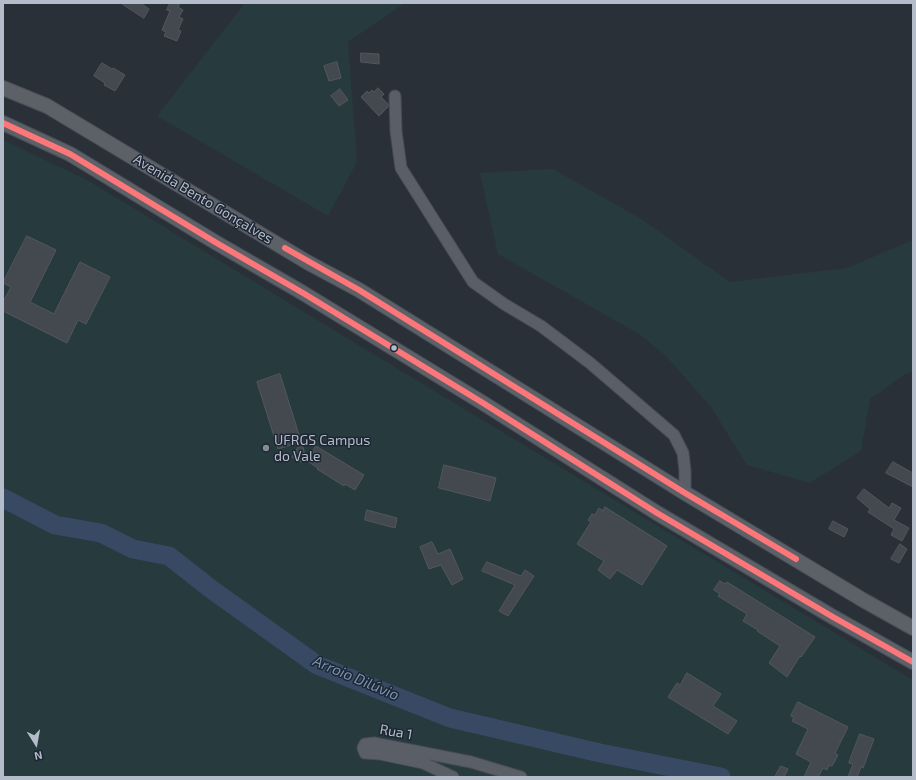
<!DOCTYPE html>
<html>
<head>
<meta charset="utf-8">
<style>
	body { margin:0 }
	#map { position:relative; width:916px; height:780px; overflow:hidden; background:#2a3038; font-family:"Exo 2",sans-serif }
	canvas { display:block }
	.frame { position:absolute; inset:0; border:4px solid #b4bcc9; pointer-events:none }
	.north { position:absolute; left:16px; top:724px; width:40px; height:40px; -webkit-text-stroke:3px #1d2633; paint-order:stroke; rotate:169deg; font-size:11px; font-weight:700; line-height:16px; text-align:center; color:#b4bcc9 }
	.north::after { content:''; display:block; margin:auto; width:14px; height:18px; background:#b4bcc9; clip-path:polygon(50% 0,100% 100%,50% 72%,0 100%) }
</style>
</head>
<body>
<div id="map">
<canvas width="916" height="780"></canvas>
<div class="frame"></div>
<div class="north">N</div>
</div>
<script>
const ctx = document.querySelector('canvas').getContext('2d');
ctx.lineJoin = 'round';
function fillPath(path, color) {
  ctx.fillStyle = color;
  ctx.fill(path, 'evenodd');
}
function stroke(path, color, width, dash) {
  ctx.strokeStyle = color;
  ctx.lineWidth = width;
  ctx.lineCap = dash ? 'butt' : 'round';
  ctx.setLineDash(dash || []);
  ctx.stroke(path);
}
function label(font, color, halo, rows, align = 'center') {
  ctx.font = font + ' "Exo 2",sans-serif';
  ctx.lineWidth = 3;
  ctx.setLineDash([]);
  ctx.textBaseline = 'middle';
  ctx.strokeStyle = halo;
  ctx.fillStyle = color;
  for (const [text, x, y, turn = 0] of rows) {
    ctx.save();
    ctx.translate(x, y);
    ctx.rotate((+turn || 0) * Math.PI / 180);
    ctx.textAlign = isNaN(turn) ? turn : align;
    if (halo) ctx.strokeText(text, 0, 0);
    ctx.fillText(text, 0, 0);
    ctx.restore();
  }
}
fillPath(new Path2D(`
	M 245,3 L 405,3 L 348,42 L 357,162 L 328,216 L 157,116 Z
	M 3,140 L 87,180 L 355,343 L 913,680 L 913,777 L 3,777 Z
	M 553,169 L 643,220 L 730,282 L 847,268 L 913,240 L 913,372 L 907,373 L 870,399 L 861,451 L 810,483 L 747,465 L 711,407 L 666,356 L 639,334 L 498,254 L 480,173 Z`), '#273a3e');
stroke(new Path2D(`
	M 3,498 L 55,525 L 101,533 L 133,549 L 169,556 L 211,589 L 317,665 L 450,718 L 600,753 L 721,777`), '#384963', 19);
const building = new Path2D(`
	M 121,3 L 140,3 L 149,9 L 144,18 Z
	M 170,3 L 180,3 L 178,7 L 183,10 L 179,17 L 183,19 L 178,30 L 181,31 L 177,41 L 164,36 L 166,32 L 162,30 L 170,11 L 167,10 Z
	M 361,53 L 379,54 L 379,64 L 361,62 Z
	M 337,62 L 341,78 L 329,81 L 324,66 Z
	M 102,63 L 112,69 L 113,68 L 125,75 L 115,91 L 104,85 L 105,83 L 94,76 Z
	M 378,88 L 384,94 L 381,97 L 388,104 L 388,107 L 379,116 L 361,97 L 367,91 L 369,93 L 372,90 L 374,92 Z
	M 340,89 L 348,100 L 339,106 L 331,96 Z
	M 27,236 L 56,250 L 30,302 L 54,314 L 80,262 L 110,277 L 86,324 L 78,320 L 67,343 L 3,311 L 3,302 L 11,287 L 3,283 Z
	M 280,374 L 305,454 L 301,462 L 292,457 L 301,442 L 278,449 L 257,382 Z
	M 316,446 L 364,475 L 355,490 L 345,484 L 344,486 L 317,469 L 318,468 L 307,461 Z
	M 893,462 L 913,473 L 913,487 L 886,473 Z
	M 444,465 L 496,478 L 490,501 L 439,488 Z
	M 864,489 L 889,508 L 892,503 L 901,508 L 894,520 L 909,528 L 902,541 L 891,535 L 894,529 L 868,512 L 870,509 L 857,498 Z
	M 605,507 L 667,546 L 642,585 L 617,570 L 610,579 L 598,570 L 604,561 L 577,544 L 591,522 L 588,520 L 592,514 L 595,515 L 599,508 L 603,511 Z
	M 367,510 L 397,518 L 395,528 L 365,520 Z
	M 833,521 L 848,529 L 844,537 L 829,529 Z
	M 432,542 L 438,554 L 450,549 L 463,579 L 452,585 L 441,565 L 429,569 L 420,547 Z
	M 900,544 L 907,549 L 899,563 L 891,559 Z
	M 487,562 L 521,576 L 525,570 L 534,576 L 508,616 L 499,611 L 515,585 L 482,571 Z
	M 720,581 L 725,584 L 727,582 L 815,637 L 801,657 L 800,656 L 787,677 L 769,663 L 780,646 L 757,631 L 758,630 L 743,621 L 747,614 L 718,596 L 720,594 L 714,590 Z
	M 687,673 L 721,694 L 713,706 L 737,721 L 728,734 L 668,697 L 677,683 L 680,685 Z
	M 798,702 L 848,727 L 835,753 L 838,755 L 832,766 L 829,765 L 827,770 L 823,768 L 818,777 L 804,777 L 811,762 L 796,754 L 808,729 L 792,721 L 794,717 L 791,716 Z
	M 860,734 L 874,739 L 863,768 L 861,767 L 857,777 L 848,777 L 853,764 L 849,763 Z
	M 781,766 L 788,769 L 784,777 L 775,777 Z`);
fillPath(building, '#444950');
stroke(building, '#52575f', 1);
const minor = new Path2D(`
	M 395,96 L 396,131 L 401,168 L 473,282 L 504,304 L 541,326 L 590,363 L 674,435 L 683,453 L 685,471 L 685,493
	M 453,777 L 423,763 L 380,754 L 365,753 L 363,748 L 365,744 L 374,743 L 471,762 L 521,777`);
const major = new Path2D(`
	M 3,88 L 47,106 L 307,262 L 359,290 L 685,493 L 863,600 L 913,628
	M 3,123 L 70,154 L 215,242 L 303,293 L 483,403 L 657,513 L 833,617 L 913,662`);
stroke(minor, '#484c53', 13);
stroke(major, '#484c55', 16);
stroke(minor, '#5a5e66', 11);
stroke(major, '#5c6168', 14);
stroke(new Path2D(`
	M 3,123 L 70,154 L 215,242 L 303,293 L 483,403 L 657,513 L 833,617 L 913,662
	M 285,248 L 359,290 L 685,493 L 796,559`), '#fd767a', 6);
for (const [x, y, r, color] of [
	[394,348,3.5,"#b4bcc9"],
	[266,448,4,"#848b96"]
]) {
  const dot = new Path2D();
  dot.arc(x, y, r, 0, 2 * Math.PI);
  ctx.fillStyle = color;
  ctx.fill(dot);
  stroke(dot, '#1d2633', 1.5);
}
label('14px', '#b4bcc9', '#1d2633', [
	["Avenida Bento Gonçalves",203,199,31],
	["Rua 1",396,732,10]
]);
label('14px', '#b4bcc9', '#1d2633', [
	["UFRGS Campus",274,440],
	["do Vale",274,456]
], 'left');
label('italic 15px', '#7c92b1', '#1d2633', [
	["Arroio Dilúvio",356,678,23]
]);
</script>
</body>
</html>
